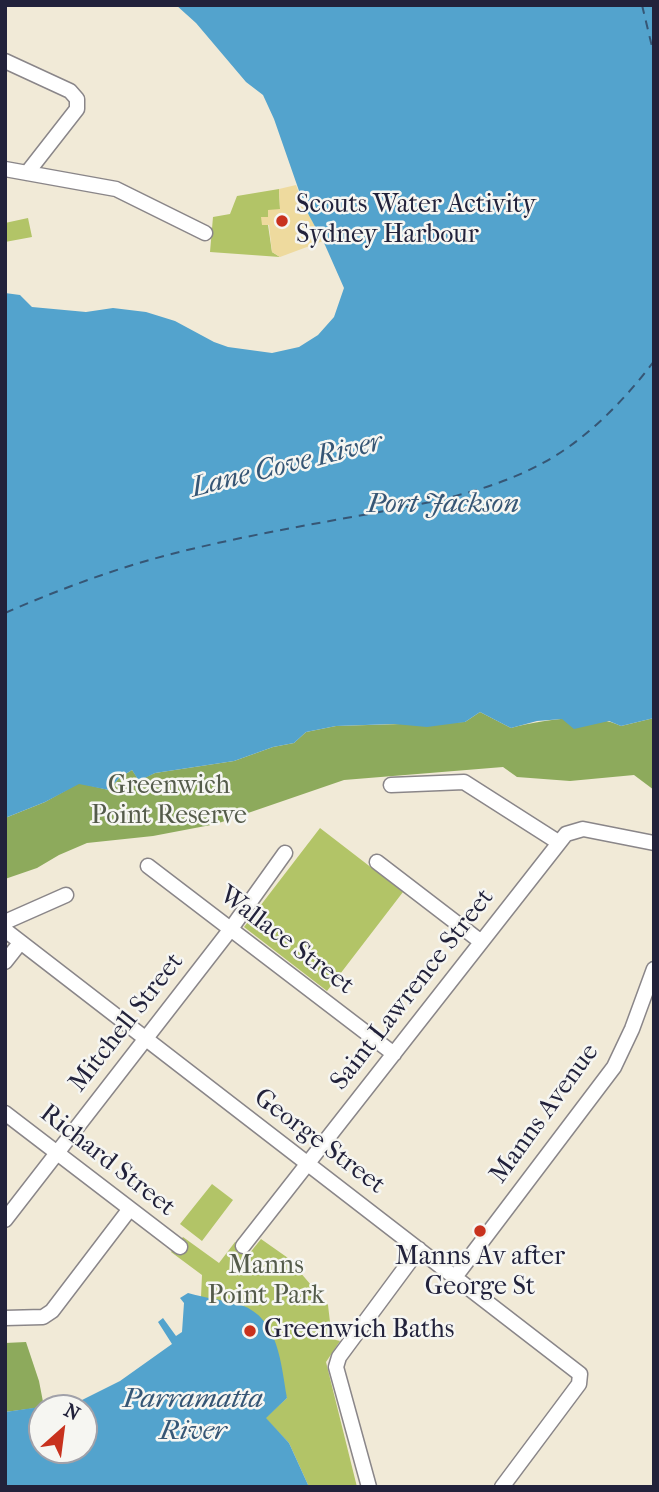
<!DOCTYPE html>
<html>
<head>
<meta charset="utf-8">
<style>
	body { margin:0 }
	#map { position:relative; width:659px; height:1492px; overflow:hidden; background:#f1ead7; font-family:"IM FELL French Canon",serif }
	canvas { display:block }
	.frame { position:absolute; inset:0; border:7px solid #22223b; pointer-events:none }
	.north { position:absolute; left:28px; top:1394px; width:70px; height:70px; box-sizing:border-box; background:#f6f6f2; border:2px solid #a1a1a9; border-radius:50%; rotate:28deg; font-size:19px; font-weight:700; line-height:28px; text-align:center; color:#22223b }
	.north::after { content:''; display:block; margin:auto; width:24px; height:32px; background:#c8321e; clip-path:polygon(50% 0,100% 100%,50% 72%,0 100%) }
</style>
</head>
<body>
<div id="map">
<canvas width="659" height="1492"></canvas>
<div class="frame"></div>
<div class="north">N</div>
</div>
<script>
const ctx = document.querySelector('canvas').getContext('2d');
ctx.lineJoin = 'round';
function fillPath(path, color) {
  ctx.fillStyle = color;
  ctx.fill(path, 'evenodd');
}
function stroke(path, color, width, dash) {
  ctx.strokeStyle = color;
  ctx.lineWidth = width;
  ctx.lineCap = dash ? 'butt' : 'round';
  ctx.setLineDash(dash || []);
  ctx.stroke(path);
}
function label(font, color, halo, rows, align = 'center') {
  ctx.font = font + ' "IM FELL French Canon",serif';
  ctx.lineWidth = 5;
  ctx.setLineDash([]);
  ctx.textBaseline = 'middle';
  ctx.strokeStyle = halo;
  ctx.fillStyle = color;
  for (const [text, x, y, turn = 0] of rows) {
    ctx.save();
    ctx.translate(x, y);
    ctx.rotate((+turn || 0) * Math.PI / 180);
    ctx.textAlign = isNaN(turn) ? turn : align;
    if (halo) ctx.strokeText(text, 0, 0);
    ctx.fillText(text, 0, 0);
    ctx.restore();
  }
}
fillPath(new Path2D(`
	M 279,189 L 280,209 L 268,217 L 262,217 L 268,225 L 272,252 L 280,257 L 210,252 L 213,217 L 230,214 L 237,196 Z
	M 28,218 L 32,237 L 5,242 L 5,223 Z
	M 320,828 L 403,892 L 327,991 L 244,927 Z
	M 212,1184 L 233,1200 L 202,1241 L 180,1224 Z
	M 183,1237 L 219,1263 L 235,1242 L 249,1254 L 261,1239 L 288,1258 L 328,1305 L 332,1339 L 340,1341 L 326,1362 L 357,1487 L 309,1487 L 289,1443 L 265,1418 L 287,1398 L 243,1306 L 201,1297 L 202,1275 L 171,1252 Z`), '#b2c467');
fillPath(new Path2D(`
	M 480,712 L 511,728 C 543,720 590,712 621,726 L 654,718 L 654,790 L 634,775 L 570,781 L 517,777 L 503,767 L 344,780 L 216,824 L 153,836 L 87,843 L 59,855 L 37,868 L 5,879 L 5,818 L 45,802 L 79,783 L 109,790 L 119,778 L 132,770 L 139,780 L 155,773 L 234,761 L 273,747 L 294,743 L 306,732 L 336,726 L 465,722 Z
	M 26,1342 L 39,1381 L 44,1407 L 5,1412 L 5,1343 Z`), '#8daa5c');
fillPath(new Path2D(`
	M 296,185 L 305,208 L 323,241 L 280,257 L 272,252 L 269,225 L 262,225 L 261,217 L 268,217 L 268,210 L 280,209 L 279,189 Z`), '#eeda9e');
fillPath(new Path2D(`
	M 176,5 L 654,5 L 654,718 L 621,726 L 609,721 L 574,729 L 562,719 L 537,721 L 511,728 L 480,712 L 465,722 L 427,727 L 394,724 L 336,726 L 306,732 L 294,743 L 273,747 L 234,761 L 155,773 L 139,781 L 132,770 L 119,778 L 109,790 L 79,784 L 45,802 L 5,818 L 5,293 L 20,295 L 32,307 L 86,312 L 113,308 L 146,312 L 175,321 L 214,342 L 228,347 L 272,353 L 299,347 L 318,335 L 334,317 L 344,288 L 325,245 L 305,208 L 274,119 L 263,95 L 246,82 L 196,23 Z
	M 188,1293 C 205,1298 224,1300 241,1305 C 279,1318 281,1365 287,1398 L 266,1418 L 289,1443 L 309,1487 L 5,1487 L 5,1412 L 47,1406 L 46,1408 L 42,1408 L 42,1450 L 84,1450 L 84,1408 L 66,1408 L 120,1381 L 172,1344 L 158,1322 L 163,1318 L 176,1336 L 182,1332 L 184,1303 L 180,1298 Z`), '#53a3cd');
stroke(new Path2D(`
	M 642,5 L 654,55
	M 5,613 C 67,586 130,563 196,548 C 251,535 307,525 363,515 C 423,504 487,493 541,464 C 585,441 625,400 654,361`), '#365675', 2, [9, 7]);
const street = new Path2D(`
	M 5,61 L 70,91 L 77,99 L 77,109 L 27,173
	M 5,169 L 116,189 L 205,233
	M 391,785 L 464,782 L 558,842
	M 377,862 L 480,941
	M 148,866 L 394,1054
	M 5,922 L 66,895
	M 5,930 L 580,1374 L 579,1384 L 502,1487
	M 5,962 L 20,943
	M 5,1113 L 180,1247
	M 5,1220 L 230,930 L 285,853
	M 243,1246 L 566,834 L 583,829 L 654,843
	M 455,1277 L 614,1067 L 632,1029 L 654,969
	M 5,1318 L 43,1317 L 52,1311 L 129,1210
	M 369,1487 L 336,1367 L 339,1357 L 419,1249`);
stroke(street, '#8a8689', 17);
stroke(street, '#fff', 14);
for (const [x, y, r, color] of [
	[282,221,7,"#c8321e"],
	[480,1231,7,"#c8321e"],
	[250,1331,7,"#c8321e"]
]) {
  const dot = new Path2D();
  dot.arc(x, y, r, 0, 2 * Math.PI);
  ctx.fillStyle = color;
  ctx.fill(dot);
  stroke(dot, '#f6f6f2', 2.5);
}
label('26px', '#22223b', '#f6f6f2', [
	["Scouts Water Activity",296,206],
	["Sydney Harbour",296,236],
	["Manns Av after",480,1258,"center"],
	["George St",480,1288,"center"],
	["Greenwich Baths",264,1331]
], 'left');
label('26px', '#545b4a', '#f6f6f2', [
	["Greenwich",169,787],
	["Point Reserve",169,817],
	["Manns",266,1267],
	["Point Park",266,1297]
]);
label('26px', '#22223b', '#f6f6f2', [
	["Wallace Street",286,941,37],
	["Saint Lawrence Street",413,990,-52],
	["Mitchell Street",127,1023,-52],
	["Manns Avenue",545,1114,-54],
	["George Street",319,1142,37],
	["Richard Street",107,1161,38]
]);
label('italic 28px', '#365675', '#f6f6f2', [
	["Lane Cove River",287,466,-14],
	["Port Jackson",443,505],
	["Parramatta",193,1400],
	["River",193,1432]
]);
</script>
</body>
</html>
